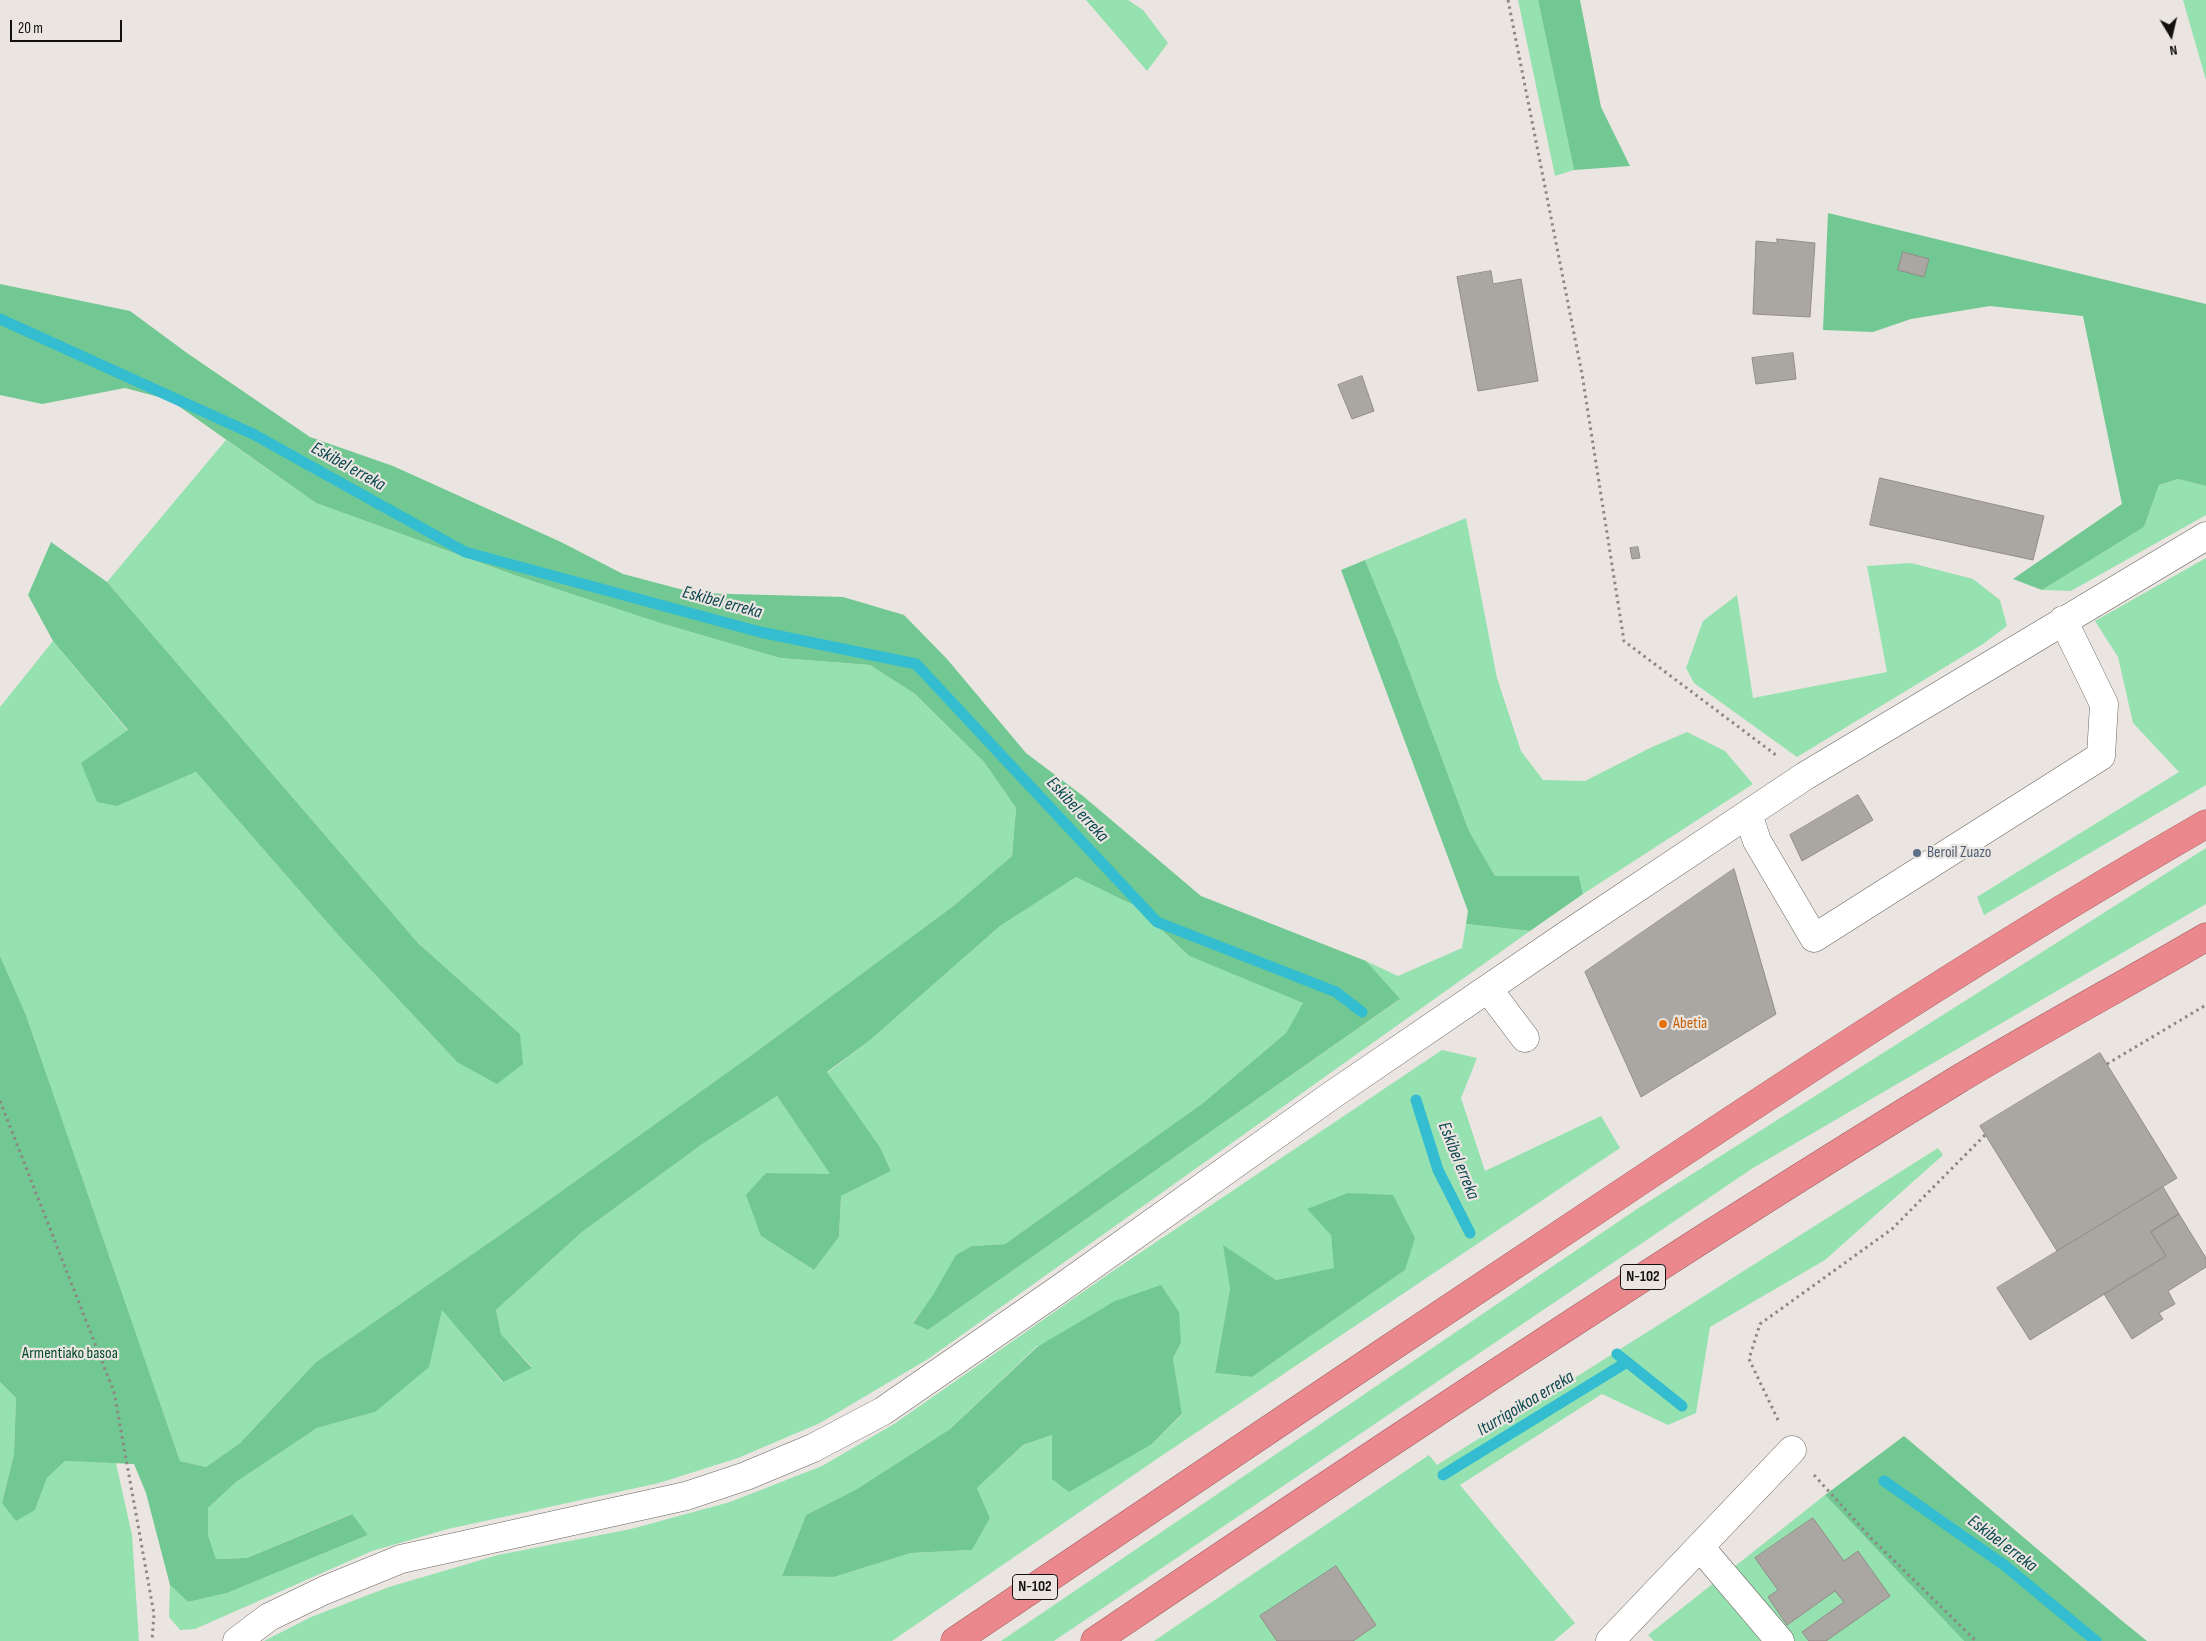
<!DOCTYPE html>
<html>
<head>
<meta charset="utf-8">
<style>
	body { margin:0 }
	#map { position:relative; width:2206px; height:1641px; overflow:hidden; background:#eae5e0; font-family:"Sofia Sans Condensed",sans-serif }
	canvas { display:block }
	.north { position:absolute; left:2146px; top:10px; width:50px; height:50px; -webkit-text-stroke:4px #eae5e0; paint-order:stroke; rotate:171deg; font-size:14px; font-weight:700; line-height:20px; text-align:center; color:#13110f }
	.north::after { content:''; display:block; margin:auto; width:18px; height:22px; background:#13110f; clip-path:polygon(50% 0,100% 100%,50% 72%,0 100%) }
	.scale { position:absolute; left:10px; top:20px; width:112px; height:22px; box-sizing:border-box; border:2px solid #13110f; border-top:0; padding-left:6px; font-size:15px; line-height:18px; white-space:nowrap; color:#13110f; -webkit-text-stroke:4px #eae5e0; paint-order:stroke }
</style>
</head>
<body>
<div id="map">
<canvas width="2206" height="1641"></canvas>
<div class="north">N</div>
<div class="scale">20 m</div>
</div>
<script>
const ctx = document.querySelector('canvas').getContext('2d');
ctx.lineJoin = 'round';
function fillPath(path, color) {
  ctx.fillStyle = color;
  ctx.fill(path, 'evenodd');
}
function stroke(path, color, width, dash) {
  ctx.strokeStyle = color;
  ctx.lineWidth = width;
  ctx.lineCap = dash ? 'butt' : 'round';
  ctx.setLineDash(dash || []);
  ctx.stroke(path);
}
function label(font, color, halo, rows, align = 'center') {
  ctx.font = font + ' "Sofia Sans Condensed",sans-serif';
  ctx.lineWidth = 4.5;
  ctx.setLineDash([]);
  ctx.textBaseline = 'middle';
  ctx.strokeStyle = halo;
  ctx.fillStyle = color;
  for (const [text, x, y, turn = 0] of rows) {
    ctx.save();
    ctx.translate(x, y);
    ctx.rotate((+turn || 0) * Math.PI / 180);
    ctx.textAlign = isNaN(turn) ? turn : align;
    if (halo) ctx.strokeText(text, 0, 0);
    ctx.fillText(text, 0, 0);
    ctx.restore();
  }
}
fillPath(new Path2D(`
	M 1086,0 L 1128,0 L 1143,10 L 1168,43 L 1147,71 Z
	M 1518,0 L 1538,0 L 1574,170 L 1555,176 Z
	M 2183,0 L 2206,0 L 2206,80 Z
	M 226,440 L 316,503 L 520,577 L 660,623 L 780,658 L 870,665 L 915,694 L 984,762 L 1016,808 L 1012,856 L 952,907 L 753,1054 L 500,1235 L 316,1362 L 240,1443 L 206,1467 L 180,1461 L 26,1015 L 0,956 L 0,707 L 53,641 L 128,731 L 117,806 L 196,772 L 339,936 L 457,1062 L 520,1034 L 418,943 L 107,582 Z
	M 2178,479 L 2206,486 L 2206,515 L 2071,591 L 2042,590 L 2144,527 L 2159,485 Z
	M 1466,518 L 1497,678 L 1521,751 L 1543,780 L 1585,781 L 1650,748 L 1687,732 L 1725,751 L 1753,784 L 1583,894 L 1579,876 L 1495,876 L 1469,831 L 1397,638 L 1365,560 Z
	M 2206,558 L 2206,785 L 1984,915 L 1977,897 L 2179,772 L 2133,723 L 2118,657 L 2095,621 Z
	M 1911,563 L 1973,579 L 2000,600 L 2007,626 L 1983,644 L 1797,757 L 1694,683 L 1686,668 L 1703,621 L 1737,595 L 1753,698 L 1887,672 L 1867,566 Z
	M 2206,848 L 2206,904 L 1753,1168 L 1054,1641 L 1001,1641 L 1637,1209 Z
	M 1077,876 L 1138,907 L 1189,956 L 1304,1003 L 1286,1033 L 1203,1103 L 1005,1244 L 972,1246 L 913,1322 L 928,1330 L 1399,1000 L 1366,961 L 1398,976 L 1462,948 L 1466,924 L 1530,931 L 928,1359 L 820,1423 L 738,1458 L 659,1483 L 448,1529 L 372,1551 L 195,1629 L 180,1630 L 169,1617 L 170,1585 L 188,1602 L 227,1593 L 368,1535 L 351,1514 L 247,1558 L 216,1559 L 208,1535 L 208,1508 L 236,1482 L 317,1428 L 375,1412 L 442,1309 L 502,1382 L 532,1367 L 501,1334 L 496,1310 L 582,1232 L 701,1145 L 777,1096 L 831,1175 L 766,1173 L 761,1236 L 814,1270 L 839,1237 L 841,1196 L 891,1171 L 880,1147 L 827,1073 L 869,1041 L 1000,926 Z
	M 1442,1050 L 1477,1058 L 1461,1098 L 1485,1171 L 1601,1116 L 1620,1148 L 1151,1463 L 892,1641 L 264,1641 L 311,1617 L 389,1587 L 498,1555 L 631,1529 L 730,1502 L 822,1466 L 894,1424 L 1110,1273 ZM 1331,1235 L 1405,1270 L 1252,1377 L 1215,1373 L 1230,1289 L 1224,1246 L 1276,1280 L 1335,1268 ZM 1181,1343 L 1173,1358 L 1182,1415 L 1152,1444 L 1052,1479 L 1052,1435 L 1023,1445 L 977,1488 L 990,1518 L 972,1550 L 911,1553 L 834,1577 L 782,1576 L 806,1515 L 857,1489 L 950,1429 L 1037,1346 Z
	M 1938,1148 L 1943,1155 L 1825,1260 L 1710,1327 L 1696,1413 L 1668,1425 L 1602,1394 L 1460,1485 L 1575,1623 L 1554,1641 L 1154,1641 L 1429,1455 L 1437,1465 Z
	M 0,1382 L 16,1398 L 14,1454 L 2,1503 L 35,1510 L 47,1478 L 65,1461 L 116,1463 L 132,1535 L 139,1641 L 0,1641 Z
	M 1825,1495 L 1964,1641 L 1654,1641 L 1648,1635 Z`), '#96e1b0');
fillPath(new Path2D(`
	M 1538,0 L 1580,0 L 1601,107 L 1630,166 L 1574,170 Z
	M 1828,213 L 2206,304 L 2206,486 L 2178,479 L 2159,485 L 2144,527 L 2042,590 L 2013,579 L 2122,504 L 2083,316 L 1990,306 L 1911,319 L 1873,332 L 1823,330 Z
	M 0,284 L 130,311 L 187,353 L 310,437 L 393,466 L 561,542 L 623,574 L 695,593 L 843,597 L 904,615 L 947,659 L 1026,753 L 1083,796 L 1201,896 L 1366,961 L 1400,999 L 928,1330 L 913,1323 L 933,1295 L 956,1255 L 972,1246 L 1005,1244 L 1203,1103 L 1286,1033 L 1303,1003 L 1189,956 L 1138,907 L 1076,877 L 1000,926 L 869,1041 L 827,1072 L 880,1147 L 891,1171 L 841,1196 L 839,1237 L 814,1270 L 761,1236 L 746,1195 L 766,1173 L 830,1174 L 777,1096 L 701,1145 L 582,1232 L 496,1310 L 501,1334 L 532,1368 L 503,1382 L 442,1310 L 429,1367 L 375,1412 L 317,1428 L 236,1482 L 208,1508 L 208,1535 L 216,1559 L 247,1558 L 352,1514 L 368,1535 L 227,1593 L 188,1602 L 170,1585 L 146,1493 L 134,1464 L 65,1461 L 47,1478 L 35,1510 L 16,1521 L 2,1503 L 14,1454 L 16,1398 L 0,1382 L 0,956 L 26,1015 L 180,1461 L 206,1467 L 240,1443 L 316,1362 L 500,1235 L 753,1054 L 952,907 L 1012,856 L 1016,808 L 984,762 L 915,694 L 870,665 L 780,658 L 660,623 L 520,577 L 316,503 L 170,400 L 125,388 L 42,404 L 0,395 Z
	M 51,542 L 107,582 L 418,943 L 520,1034 L 523,1064 L 497,1084 L 457,1062 L 339,936 L 196,772 L 117,806 L 97,802 L 81,763 L 128,730 L 53,641 L 28,595 Z
	M 1365,560 L 1397,638 L 1469,831 L 1495,876 L 1579,876 L 1583,894 L 1530,931 L 1466,924 L 1468,911 L 1341,570 Z
	M 1348,1193 L 1393,1195 L 1415,1238 L 1405,1270 L 1252,1377 L 1215,1373 L 1230,1289 L 1223,1245 L 1276,1280 L 1334,1268 L 1331,1235 L 1307,1209 Z
	M 1161,1285 L 1179,1312 L 1181,1343 L 1173,1358 L 1182,1414 L 1152,1444 L 1069,1492 L 1052,1479 L 1052,1435 L 1023,1445 L 977,1488 L 990,1518 L 972,1550 L 911,1553 L 834,1577 L 782,1576 L 806,1515 L 857,1489 L 950,1429 L 1037,1347 L 1115,1301 Z
	M 1904,1436 L 2121,1620 L 2147,1641 L 1964,1641 L 1825,1495 Z`), '#72c892');
stroke(new Path2D(`
	M 0,319 L 253,434 L 465,552 L 760,632 L 916,664 L 1157,922 L 1336,992 L 1362,1012
	M 1416,1100 L 1438,1170 L 1470,1233
	M 1617,1354 L 1682,1406
	M 1443,1475 L 1627,1362
	M 1884,1481 L 2004,1565 L 2096,1641`), '#34bdd0', 11);
const building = new Path2D(`
	M 1777,239 L 1815,243 L 1810,317 L 1753,314 L 1756,241 L 1777,243 Z
	M 1903,252 L 1929,259 L 1924,277 L 1898,270 Z
	M 1491,271 L 1493,284 L 1521,279 L 1538,381 L 1478,391 L 1457,277 Z
	M 1793,353 L 1796,379 L 1756,384 L 1752,358 Z
	M 1362,376 L 1374,411 L 1352,419 L 1338,385 Z
	M 1880,478 L 2044,516 L 2033,560 L 1870,525 Z
	M 1638,547 L 1640,558 L 1632,559 L 1630,548 Z
	M 1858,795 L 1873,820 L 1802,861 L 1790,835 Z
	M 1734,869 L 1776,1014 L 1641,1097 L 1585,972 Z
	M 2100,1053 L 2177,1178 L 2057,1251 L 1980,1126 Z
	M 2163,1187 L 2179,1214 L 2151,1232 L 2166,1256 L 2030,1340 L 1997,1288 Z
	M 2179,1214 L 2206,1258 L 2206,1267 L 2168,1291 L 2175,1304 L 2159,1313 L 2163,1319 L 2132,1339 L 2104,1294 L 2166,1256 L 2151,1232 Z
	M 1813,1518 L 1844,1561 L 1858,1551 L 1890,1596 L 1826,1641 L 1809,1641 L 1802,1632 L 1844,1602 L 1835,1591 L 1787,1625 L 1768,1597 L 1778,1590 L 1755,1558 Z
	M 1336,1566 L 1376,1625 L 1353,1641 L 1277,1641 L 1260,1616 Z`);
fillPath(building, '#aaa6a1');
stroke(building, '#928d89', 1);
const minor = new Path2D(`
	M 1748,814 L 1757,841 L 1814,938 L 2101,756 L 2104,704 L 2063,620
	M 1488,989 L 1525,1038
	M 1700,1547 L 1780,1641
	M 237,1641 L 269,1617 L 325,1590 L 401,1559 L 686,1496 L 746,1476 L 813,1448 L 883,1411 L 1058,1290 L 1332,1095 L 1568,934 L 1805,776 L 2206,536
	M 1610,1641 L 1792,1450`);
const highway = new Path2D(`
	M 955,1641 C 1175,1493 1395,1344 1616,1197 C 1809,1068 2004,940 2206,824
	M 1095,1641 C 1378,1450 1662,1260 1954,1082 C 2037,1032 2122,986 2206,937`);
stroke(minor, '#6a6661', 29);
stroke(highway, '#9f5e61', 29);
stroke(new Path2D(`
	M 1508,0 L 1582,374 L 1624,641 L 1776,755
	M 2107,1064 L 2206,1005
	M 0,1101 L 114,1392 L 154,1614 L 152,1641
	M 1778,1420 L 1749,1359 L 1760,1324 L 1892,1229 L 1985,1135
	M 1814,1475 L 1871,1538 L 1976,1641`), '#8b8783', 3, [2.5, 4]);
stroke(minor, '#fff', 28);
stroke(highway, '#ea888d', 28);
for (const [x, y, r, color] of [
	[1917,853,5,"#5c6f8a"],
	[1663,1024,5,"#e8710a"]
]) {
  const dot = new Path2D();
  dot.arc(x, y, r, 0, 2 * Math.PI);
  ctx.fillStyle = color;
  ctx.fill(dot);
  stroke(dot, '#eae5e0', 2);
}
for (const [x, y, w] of [
	[1643,1277,45],
	[1035,1587,45]
]) {
  const box = new Path2D();
  box.roundRect(x - w / 2, y - 12.5, w, 25, 4);
  ctx.fillStyle = '#eae5e0';
  ctx.fill(box);
  stroke(box, '#13110f', 1);
}
label('bold 15px', '#13110f', null, [
	["N-102",1643,1277],
	["N-102",1035,1587]
]);
label('16px', '#4e5e75', '#eae5e0', [
	["Beroil Zuazo",1927,853]
], 'left');
label('16px', '#c56008', '#eae5e0', [
	["Abetia",1673,1024]
], 'left');
label('16px', '#044b28', '#eae5e0', [
	["Armentiako basoa",70,1354]
]);
label('italic 18px', '#0c474f', '#eae5e0', [
	["Eskibel erreka",348,467,29],
	["Eskibel erreka",722,603,15],
	["Eskibel erreka",1077,810,47],
	["Eskibel erreka",1458,1161,68],
	["Iturrigoikoa erreka",1526,1404,-31],
	["Eskibel erreka",2002,1544,37]
]);
</script>
</body>
</html>
